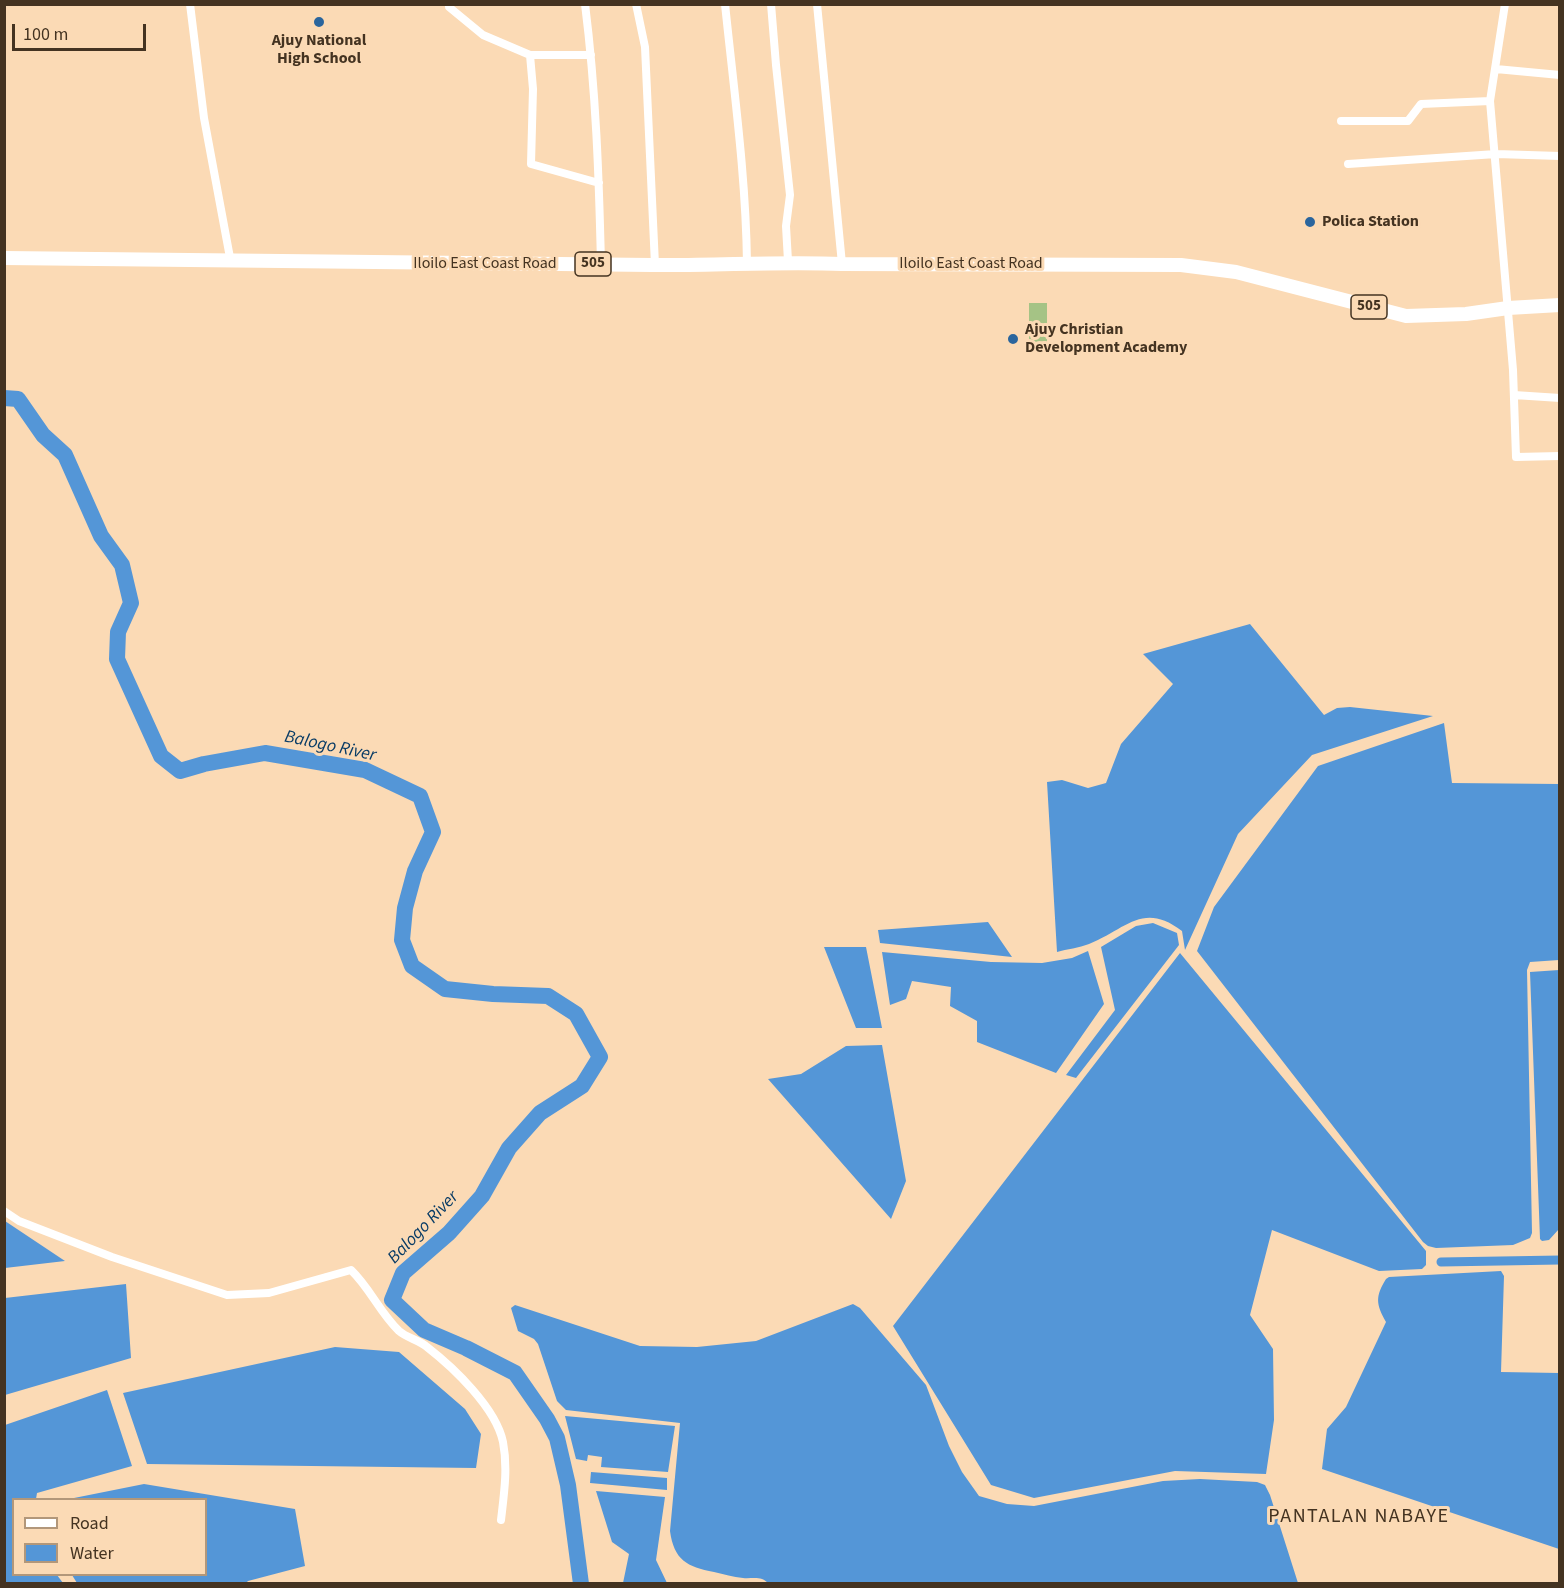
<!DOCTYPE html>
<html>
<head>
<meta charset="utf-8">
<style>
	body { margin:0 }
	#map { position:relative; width:1564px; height:1588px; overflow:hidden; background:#fbdab5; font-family:"Source Sans 3",sans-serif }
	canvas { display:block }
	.frame { position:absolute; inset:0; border:6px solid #443321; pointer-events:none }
	.legend { position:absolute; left:12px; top:1498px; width:195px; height:78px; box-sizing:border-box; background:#fbdab5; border:2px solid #b2977a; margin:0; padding:8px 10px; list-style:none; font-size:18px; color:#443321 }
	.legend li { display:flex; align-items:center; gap:12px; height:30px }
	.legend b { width:30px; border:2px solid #b2977a }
	.scale { position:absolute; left:12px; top:24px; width:134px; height:27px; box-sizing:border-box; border:3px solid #443321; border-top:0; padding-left:8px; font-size:18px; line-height:21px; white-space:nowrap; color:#443321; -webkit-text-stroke:4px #fbdab5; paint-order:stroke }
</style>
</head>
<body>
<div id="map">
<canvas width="1564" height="1588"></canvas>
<div class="frame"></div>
<ul class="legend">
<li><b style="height:8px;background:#fff"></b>Road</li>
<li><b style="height:16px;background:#5496d7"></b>Water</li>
</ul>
<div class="scale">100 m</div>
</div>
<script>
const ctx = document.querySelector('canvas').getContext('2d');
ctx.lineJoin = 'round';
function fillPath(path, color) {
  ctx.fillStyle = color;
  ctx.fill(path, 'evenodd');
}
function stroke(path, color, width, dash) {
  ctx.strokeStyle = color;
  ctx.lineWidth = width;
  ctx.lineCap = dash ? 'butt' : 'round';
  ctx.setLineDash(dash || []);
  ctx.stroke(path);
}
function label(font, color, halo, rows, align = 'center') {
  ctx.font = font + ' "Source Sans 3",sans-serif';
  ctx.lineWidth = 6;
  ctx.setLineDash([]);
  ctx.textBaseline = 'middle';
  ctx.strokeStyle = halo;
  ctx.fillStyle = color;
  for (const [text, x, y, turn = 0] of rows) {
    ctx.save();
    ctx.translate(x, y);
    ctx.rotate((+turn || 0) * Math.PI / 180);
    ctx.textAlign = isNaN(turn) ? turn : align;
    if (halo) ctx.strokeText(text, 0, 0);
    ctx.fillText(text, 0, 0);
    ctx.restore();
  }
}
fillPath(new Path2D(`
	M 1029,303 L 1047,303 L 1047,342 L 1029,342 Z`), '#a5c385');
fillPath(new Path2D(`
	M 1250,624 L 1324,715 L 1337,708 L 1350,707 L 1433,716 L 1312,755 L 1238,834 L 1185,950 L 1182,931 C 1143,901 1126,929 1089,944 C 1079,948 1067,949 1057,952 L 1047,782 L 1062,780 L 1088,788 L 1106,783 L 1121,744 L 1173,684 L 1143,654 Z
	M 1444,723 L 1452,783 L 1559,784 L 1559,960 L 1530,962 L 1527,970 L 1532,1233 L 1530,1238 L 1513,1245 L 1436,1248 L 1428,1246 L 1423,1242 L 1197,951 L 1214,907 L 1318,766 Z
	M 988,922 L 1012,957 L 880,943 L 878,930 Z
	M 1153,923 L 1177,933 L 1179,945 L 1076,1078 L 1066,1075 L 1115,1010 L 1101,947 L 1136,926 Z
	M 824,947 L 866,947 L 882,1028 L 856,1028 Z
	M 1088,951 L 1104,1004 L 1056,1073 L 977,1042 L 977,1021 L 950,1006 L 951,987 L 912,981 L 906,999 L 890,1005 L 882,952 L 991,962 L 1042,963 L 1072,958 Z
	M 1180,953 L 1426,1251 L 1426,1265 L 1422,1269 L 1379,1271 L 1272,1230 L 1250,1315 L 1273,1349 L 1274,1420 L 1266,1474 L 1175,1471 L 1034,1498 L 991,1485 L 893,1326 Z
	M 1559,970 L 1559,1229 L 1549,1240 L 1542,1241 L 1540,1239 L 1530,972 Z
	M 882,1045 L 906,1181 L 891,1219 L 768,1079 L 801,1074 L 846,1046 Z
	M 5,1221 L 65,1261 L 5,1268 Z
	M 1501,1271 L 1504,1276 L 1501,1372 L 1559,1373 L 1559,1549 L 1322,1469 L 1327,1429 L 1346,1407 L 1386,1322 C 1376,1304 1375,1297 1386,1279 L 1389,1277 Z
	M 126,1284 L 131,1358 L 5,1395 L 5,1298 Z
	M 853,1304 L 860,1308 L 926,1385 L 949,1446 L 962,1472 L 979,1496 L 1007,1504 L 1034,1506 L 1163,1481 L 1200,1479 L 1257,1482 L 1265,1485 L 1270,1495 L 1298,1583 L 769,1584 C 761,1575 753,1579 743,1578 C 733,1577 724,1574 714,1572 C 687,1567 674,1560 670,1531 L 680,1423 L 566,1410 L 557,1401 L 538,1344 L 534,1339 L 518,1331 L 511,1308 L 515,1305 L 640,1346 L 697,1347 L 756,1341 Z
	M 335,1347 L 399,1352 L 465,1409 L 481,1434 L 476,1468 L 147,1464 L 123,1393 Z
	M 107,1390 L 132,1466 L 37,1493 L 36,1499 L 14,1500 L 14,1574 L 57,1575 L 63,1583 L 5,1583 L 5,1425 Z
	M 565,1416 L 675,1426 L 668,1472 L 601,1467 L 602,1457 L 588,1455 L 587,1461 L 576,1459 Z
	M 591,1472 L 667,1478 L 667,1490 L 590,1483 Z
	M 144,1484 L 295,1509 L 305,1566 L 248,1581 L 246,1583 L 77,1583 L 72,1575 L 206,1574 L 206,1500 L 69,1499 Z
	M 596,1491 L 665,1497 L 656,1560 L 667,1583 L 623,1583 L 629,1554 L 612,1542 Z`), '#5496d7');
stroke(new Path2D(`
	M 1441,1262 L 1560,1260`), '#5496d7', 9);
stroke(new Path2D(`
	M 4,398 L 18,399 L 43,435 L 65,455 L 101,536 L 122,565 L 131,603 L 118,632 L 117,659 L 161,756 L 180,771 L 204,764 L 265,753 L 365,770 L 420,796 L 433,832 L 415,871 L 405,908 L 402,940 L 412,966 L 445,989 L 493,994 L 548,996 L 576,1014 L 600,1057 L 582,1086 L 540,1113 L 509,1148 L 482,1196 L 449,1233 L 403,1273 L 392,1300 L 424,1330 L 466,1348 L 515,1373 L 547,1419 L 557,1438 L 568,1485 L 581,1584`), '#5496d7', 16);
stroke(new Path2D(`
	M 190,4 L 204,118 L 231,263
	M 449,4 L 449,7 L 483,35 L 530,55 L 533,89 L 531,164 L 599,183
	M 585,4 C 596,91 599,178 601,264
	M 636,4 L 645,47 L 655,265
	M 725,4 C 734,91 746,177 747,264
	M 771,4 L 776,65 L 790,195 L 786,226 L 788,261
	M 817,4 L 842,264
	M 1505,4 L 1490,101 L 1513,370 L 1516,457 L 1560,456
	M 530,55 L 591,55
	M 1496,69 L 1560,75
	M 1341,121 L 1408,121 L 1421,104 L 1490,101
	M 1348,164 L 1496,154 L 1560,156
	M 1514,395 L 1560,398
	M 4,1211 L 19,1221 L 112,1257 L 227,1295 L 269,1293 L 351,1270 C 370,1288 380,1313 399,1331 C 407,1338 419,1340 427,1347 C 454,1368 496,1408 503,1442 C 508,1468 504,1494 501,1520`), '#fff', 8);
stroke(new Path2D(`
	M 4,258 C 220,261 436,264 652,265 C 716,266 779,261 842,264 L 1181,265 L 1236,272 L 1406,316 L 1466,314 L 1508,308 L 1560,305`), '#fff', 14);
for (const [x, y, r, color] of [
	[319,22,6,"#2a659d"],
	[1310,222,6,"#2a659d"],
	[1013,339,6,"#2a659d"]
]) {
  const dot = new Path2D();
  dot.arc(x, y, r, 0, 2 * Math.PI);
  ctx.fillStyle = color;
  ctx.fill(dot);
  stroke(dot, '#fbdab5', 2);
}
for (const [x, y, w] of [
	[593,264,36],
	[1369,307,36]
]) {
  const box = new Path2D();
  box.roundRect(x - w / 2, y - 12, w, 24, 4.5);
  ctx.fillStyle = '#fbdab5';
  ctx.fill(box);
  stroke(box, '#443321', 1.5);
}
label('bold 15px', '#443321', null, [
	["505",593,264],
	["505",1369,307]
]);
label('bold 16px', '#443321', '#fbdab5', [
	["Ajuy National",319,41,"center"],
	["High School",319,59,"center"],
	["Polica Station",1322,222],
	["Ajuy Christian",1025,330],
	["Development Academy",1025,348]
], 'left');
label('16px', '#443321', '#fbdab5', [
	["Iloilo East Coast Road",485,264],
	["Iloilo East Coast Road",971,264]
]);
label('italic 18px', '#083b65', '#fbdab5', [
	["Balogo River",330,747,12],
	["Balogo River",424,1228,-46]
]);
ctx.letterSpacing = '1.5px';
label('20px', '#443321', '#fbdab5', [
	["PANTALAN NABAYE",1359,1518]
]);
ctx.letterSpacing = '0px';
</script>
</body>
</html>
